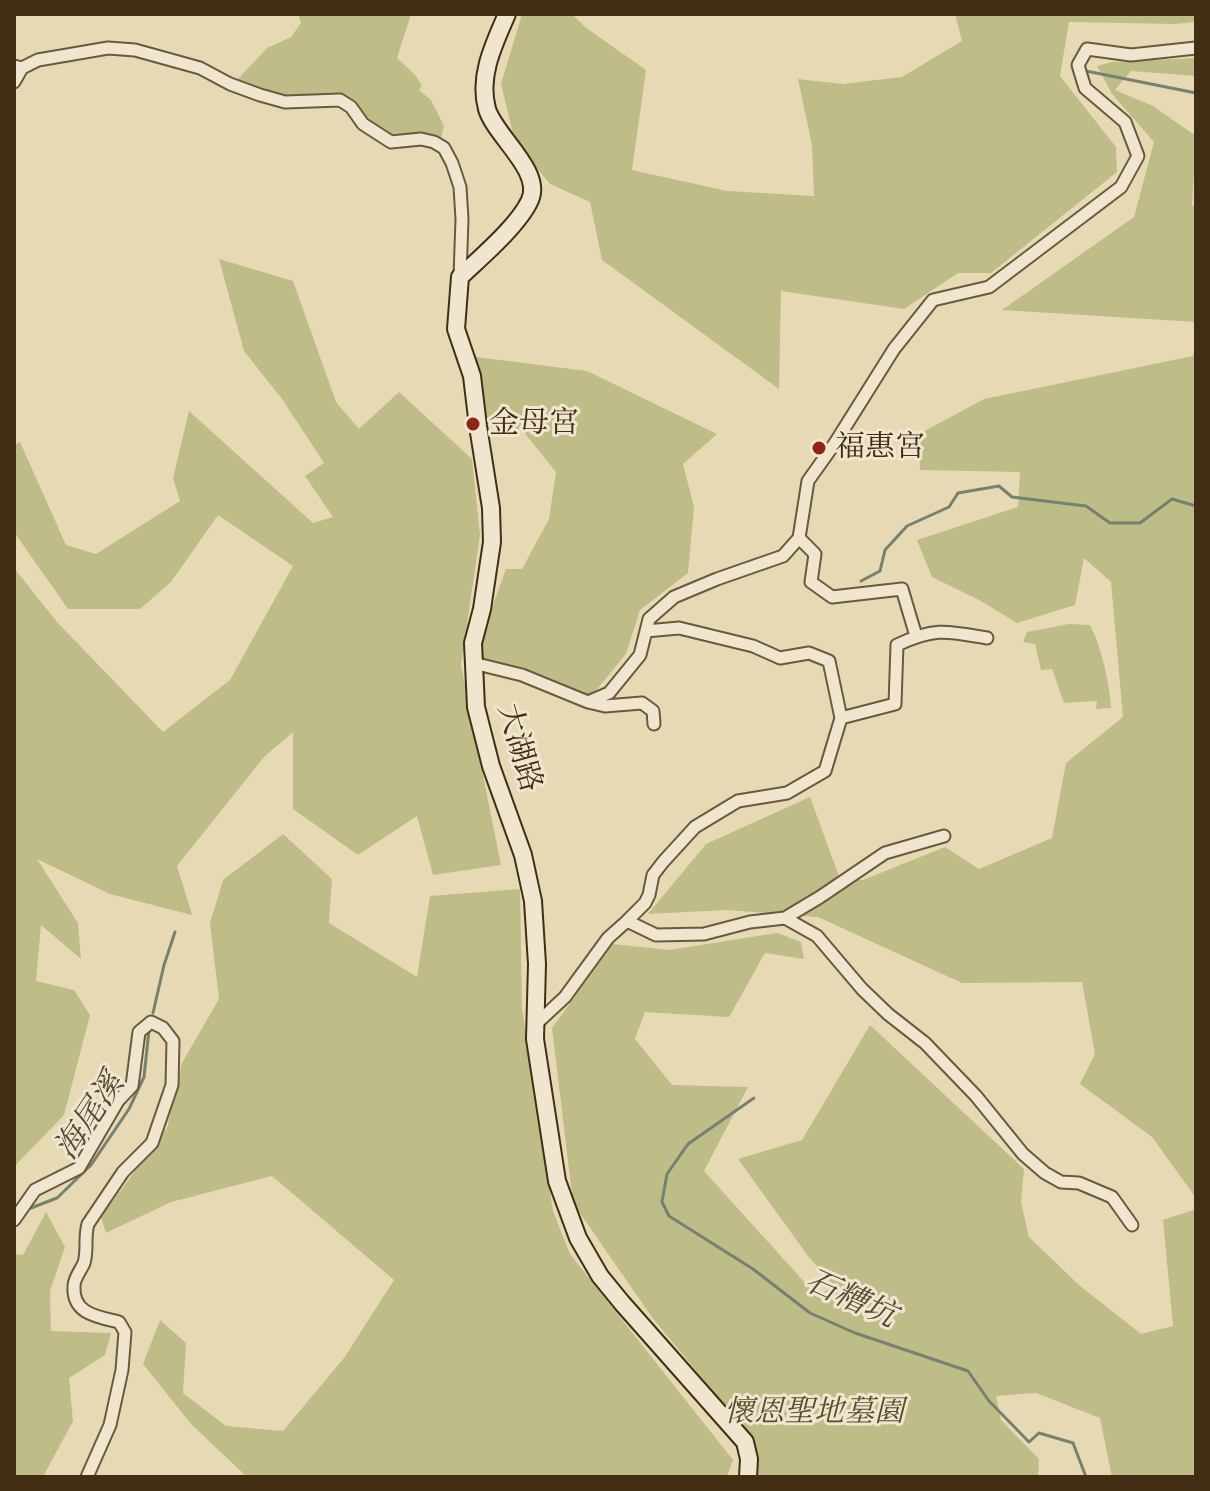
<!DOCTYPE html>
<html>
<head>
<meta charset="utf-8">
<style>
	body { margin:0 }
	#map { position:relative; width:1210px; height:1491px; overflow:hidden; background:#e8d9b5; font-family:"Gentium Book Plus",serif }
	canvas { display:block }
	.frame { position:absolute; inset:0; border:16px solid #422e15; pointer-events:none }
</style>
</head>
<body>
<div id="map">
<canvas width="1210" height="1491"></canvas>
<div class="frame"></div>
</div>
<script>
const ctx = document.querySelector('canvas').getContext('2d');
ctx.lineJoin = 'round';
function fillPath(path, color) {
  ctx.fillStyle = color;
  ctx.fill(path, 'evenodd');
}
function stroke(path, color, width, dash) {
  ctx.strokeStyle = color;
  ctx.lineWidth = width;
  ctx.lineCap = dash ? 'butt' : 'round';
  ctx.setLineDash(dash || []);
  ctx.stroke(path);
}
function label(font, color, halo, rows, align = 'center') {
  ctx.font = font + ' "Gentium Book Plus","Noto Serif TC",serif';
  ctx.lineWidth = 6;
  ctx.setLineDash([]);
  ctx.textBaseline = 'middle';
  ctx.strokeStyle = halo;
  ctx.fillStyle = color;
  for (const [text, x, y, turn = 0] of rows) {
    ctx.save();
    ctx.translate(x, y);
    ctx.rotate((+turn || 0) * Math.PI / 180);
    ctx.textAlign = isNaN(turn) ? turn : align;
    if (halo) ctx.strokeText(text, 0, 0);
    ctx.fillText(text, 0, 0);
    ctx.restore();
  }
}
fillPath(new Path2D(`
	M 298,14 L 411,14 L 397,58 L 416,76 L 422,86 L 419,90 L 431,100 L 444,126 L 440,142 C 399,139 378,143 355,104 C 314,101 273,99 237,80 L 267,48 L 291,37 L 301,23 Z
	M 522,14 L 572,14 L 585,27 L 646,70 L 632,170 L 727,191 L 814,196 L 812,145 L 798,79 L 843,84 L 902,77 L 962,41 L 955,14 L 1196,14 L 1196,22 L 1175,24 L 1069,22 L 1060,76 L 1116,147 L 1117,172 L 991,273 L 958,273 L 904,309 L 781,291 L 779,389 L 602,260 L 590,202 L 550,184 L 515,142 L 501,84 Z
	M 1196,58 L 1196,76 L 1131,71 L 1115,90 L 1153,106 L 1196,136 L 1192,205 L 1196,209 L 1196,322 L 1002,310 L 1134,217 L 1154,142 L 1112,94 L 1097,66 L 1112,62 Z
	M 219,259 L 293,281 L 336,402 L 359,429 L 399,392 L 472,459 L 480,535 L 461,665 L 501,865 L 433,875 L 417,816 L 358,855 L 293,809 L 293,732 L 264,757 L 177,866 L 192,915 L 110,894 L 37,859 L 78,923 L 81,959 L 41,925 L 36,981 L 74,990 L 90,1015 L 64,1115 L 14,1167 L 14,568 L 57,622 L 163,732 L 230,680 L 293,566 L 218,515 L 171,582 L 140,609 L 68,609 L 14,532 L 14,445 L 20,442 L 66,545 L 96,554 L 180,501 L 173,478 L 189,411 L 313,523 L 333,517 L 305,476 L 324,463 L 282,399 L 244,351 Z
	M 1196,343 L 1196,1198 L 1152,1137 L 1080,1084 L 1095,1054 L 1082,982 L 962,983 L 818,917 L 727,910 L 648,914 L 706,844 L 810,797 L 840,879 L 863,880 L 945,847 L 979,869 L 1052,838 L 1066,763 L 1123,717 L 1111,582 L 1084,558 L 1075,605 L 1017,623 L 981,601 L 932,577 L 917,540 L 1018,507 L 1020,472 L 920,470 L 919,434 L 984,399 L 1193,356 Z
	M 476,357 L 587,371 L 717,434 L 683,464 L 694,507 L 688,573 L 640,610 L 626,654 L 590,698 L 480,658 L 482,635 L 506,569 L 522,569 L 549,519 L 556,472 L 522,430 L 483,422 Z
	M 1069,624 L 1090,625 C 1101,646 1110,684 1111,708 L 1096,709 L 1097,701 L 1064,703 L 1052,669 L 1041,670 L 1035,644 L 1023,642 L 1027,632 Z
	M 283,834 L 332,879 L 329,923 L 417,977 L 430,896 L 520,889 L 522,1008 L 553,1211 L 570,1254 L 733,1460 L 727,1477 L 247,1477 L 191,1424 L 143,1364 L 160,1320 L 186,1343 L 183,1393 L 226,1426 L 283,1431 L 344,1358 L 394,1280 L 272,1176 L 171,1202 L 106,1233 L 101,1217 L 167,1128 L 182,1063 L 219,999 L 210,923 L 223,880 Z
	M 777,933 L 801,942 L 804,959 L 765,953 L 729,1017 L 645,1012 L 635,1039 L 672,1085 L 748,1087 L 704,1171 L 817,1296 L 834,1286 L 808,1256 L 738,1159 L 802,1140 L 870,1025 L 1024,1169 L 1021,1202 L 1029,1237 L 1079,1285 L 1141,1334 L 1173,1326 L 1163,1220 L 1196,1209 L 1196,1477 L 1112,1477 L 1100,1418 L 1036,1393 L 996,1396 L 1001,1420 L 1039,1459 L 1038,1477 L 754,1477 L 758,1456 L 751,1438 L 651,1316 L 573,1203 L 552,1028 L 613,944 L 669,950 Z
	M 46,1212 L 65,1247 L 50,1291 L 51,1331 L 111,1333 L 105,1355 L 69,1378 L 73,1421 L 44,1475 L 39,1477 L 14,1477 L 14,1254 L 23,1255 Z`), '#bebd88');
stroke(new Path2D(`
	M 1086,71 L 1196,93
	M 861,581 L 880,571 L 885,550 L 907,526 L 949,507 L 958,493 L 999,486 L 1012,497 L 1086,506 L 1110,523 L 1140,523 L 1172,499 L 1196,506
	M 153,1013 L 164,965 L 175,932
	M 754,1098 L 688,1144 L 667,1174 L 662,1202 L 669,1216 L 753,1269 L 810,1313 L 855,1333 L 968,1371 L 989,1401 L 1029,1442 L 1039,1433 L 1073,1443 L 1086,1477
	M 31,1208 L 57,1198 L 91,1165 L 129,1109 L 144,1077 L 149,1030`), '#758271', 3);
const street = new Path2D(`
	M 14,66 L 22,68 L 38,60 L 108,48 L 135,50 L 200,68 L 230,84 L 260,95 L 285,102 L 340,100 L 351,107 L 363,124 L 391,142 L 421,139 L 434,142 L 444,148 L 452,163 L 460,187 L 462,219 L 460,277
	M 14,82 L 22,68
	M 799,538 L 815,554 L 811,582 L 832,597 L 902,589 L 916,636
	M 473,663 L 522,675 L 588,702 L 609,693 L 640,655 L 649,619 L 674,597 L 717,579 L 783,556 L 799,538 L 808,481 L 835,443 L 894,349 L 933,300 L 989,287 L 1121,187 L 1138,156 L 1125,122 L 1085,88 L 1078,65 L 1087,49 L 1131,55 L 1196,48
	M 588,702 L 605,706 L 642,703 L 653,711 L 654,724
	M 841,718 L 895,704 L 897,645 C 935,627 947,631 987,638
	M 785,918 L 820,897 L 885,853 L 944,836
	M 627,921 L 645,903 L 649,895 L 653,875 L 663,862 L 695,827 L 738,801 L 787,793 L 825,771 L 841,718 L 829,661 L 809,653 L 780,658 L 753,646 L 679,628 L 646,631
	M 536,1024 L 565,997 L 608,938 L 627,921 L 656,935 L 704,934 L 750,922 L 785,918 L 817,936 L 862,989 L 888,1014 L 925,1043 L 976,1096 L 1023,1154 L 1045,1173 L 1061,1182 L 1079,1183 L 1112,1197 L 1132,1225
	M 14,1220 L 35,1190 L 79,1168 L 118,1101 L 132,1086 L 139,1032 L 151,1022 L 163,1028 L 173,1041 L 172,1085 L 152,1143 L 123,1172 L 88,1224 C 84,1237 88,1250 84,1263 C 81,1270 74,1278 74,1286 C 72,1314 98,1317 119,1322 L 125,1332 L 122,1370 L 110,1425 L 87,1477`);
const secondary = new Path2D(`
	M 507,14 C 494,44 478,76 487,109 C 495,136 543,171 530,200 C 519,225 480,258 460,277 L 456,329 L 472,376 L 478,426 L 491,508 L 492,542 L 482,609 L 473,643 L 476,707 L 491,766 L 523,855 L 533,901 L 537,964 L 535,1039 L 557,1181 L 578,1238 L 600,1276 L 622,1303 L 745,1442 L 749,1459 L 748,1477`);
stroke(street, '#6c593d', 15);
stroke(secondary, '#422e15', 20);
stroke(street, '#f0e6cf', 11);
stroke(secondary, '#f0e6cf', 16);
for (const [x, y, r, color] of [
	[473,424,8,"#8f2418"],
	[819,448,8,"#8f2418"]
]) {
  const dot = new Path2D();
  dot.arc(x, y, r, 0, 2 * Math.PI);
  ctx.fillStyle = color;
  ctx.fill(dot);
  stroke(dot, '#f0e6cf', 3);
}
label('30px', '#422e15', '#f0e6cf', [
	["金母宮",489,424],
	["福惠宮",835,448]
], 'left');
label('30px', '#422e15', '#f0e6cf', [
	["大湖路",518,748,74]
]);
label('italic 30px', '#5b4b2c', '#f0e6cf', [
	["懷恩聖地墓園",814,1413]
]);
label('italic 32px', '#534a34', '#f0e6cf', [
	["海尾溪",91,1117,-56],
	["石糟坑",850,1300,24]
]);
</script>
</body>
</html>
